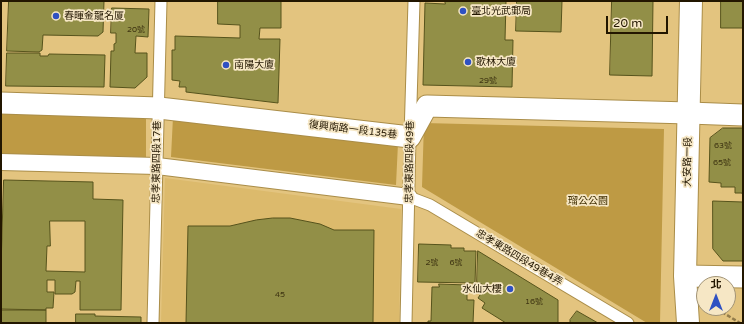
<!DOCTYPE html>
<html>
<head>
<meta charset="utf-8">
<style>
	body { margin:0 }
	#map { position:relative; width:744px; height:324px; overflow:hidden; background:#e3c47f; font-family:"Varela Round","Noto Sans TC",sans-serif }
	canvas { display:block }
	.frame { position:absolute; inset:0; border:2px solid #221600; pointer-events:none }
	.north { position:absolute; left:696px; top:276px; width:40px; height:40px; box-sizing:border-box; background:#f6e7c5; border:1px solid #a19376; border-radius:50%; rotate:0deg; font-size:11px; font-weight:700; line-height:16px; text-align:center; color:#221600 }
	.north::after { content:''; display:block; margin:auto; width:14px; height:18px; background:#2f51c2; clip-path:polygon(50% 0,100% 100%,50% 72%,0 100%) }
	.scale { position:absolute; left:606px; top:16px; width:62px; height:18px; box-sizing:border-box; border:2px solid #221600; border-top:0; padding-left:5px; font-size:12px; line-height:14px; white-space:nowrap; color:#221600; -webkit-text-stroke:3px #f6e7c5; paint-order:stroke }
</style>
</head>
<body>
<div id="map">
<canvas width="744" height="324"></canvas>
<div class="frame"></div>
<div class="north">北</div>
<div class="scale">20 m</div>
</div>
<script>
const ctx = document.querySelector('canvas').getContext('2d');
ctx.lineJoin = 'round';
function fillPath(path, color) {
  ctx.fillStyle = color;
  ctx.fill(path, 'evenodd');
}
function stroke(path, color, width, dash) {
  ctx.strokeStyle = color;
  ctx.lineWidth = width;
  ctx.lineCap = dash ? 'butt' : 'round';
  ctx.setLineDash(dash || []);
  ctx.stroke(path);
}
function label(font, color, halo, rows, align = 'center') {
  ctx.font = font + ' "Varela Round","Noto Sans TC",sans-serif';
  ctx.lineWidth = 3.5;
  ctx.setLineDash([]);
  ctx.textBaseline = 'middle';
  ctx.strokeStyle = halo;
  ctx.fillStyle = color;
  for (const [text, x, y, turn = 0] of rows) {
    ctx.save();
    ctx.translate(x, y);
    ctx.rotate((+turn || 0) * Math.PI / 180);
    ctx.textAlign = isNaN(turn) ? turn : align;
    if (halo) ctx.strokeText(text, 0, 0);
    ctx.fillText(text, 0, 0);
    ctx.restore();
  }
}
fillPath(new Path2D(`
	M 165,178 L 401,209 L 399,323 L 161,323 Z`), '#dcba6c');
fillPath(new Path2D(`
	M 1,111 L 146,113 L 146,157 L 1,154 Z
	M 173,117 L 398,143 L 396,185 L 171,157 Z
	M 424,123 L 664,129 L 660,323 L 647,323 L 422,187 Z`), '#be9a44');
const building = new Path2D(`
	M 9,1 L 104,1 L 103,32 L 98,36 L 43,35 L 42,50 L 39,52 L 7,51 Z
	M 218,1 L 281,1 L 281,28 L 260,28 L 259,39 L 280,39 L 278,103 L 186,92 L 186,87 L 179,87 L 180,81 L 172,80 L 172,50 L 175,50 L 175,36 L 240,38 L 240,25 L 218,24 Z
	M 445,1 L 506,1 L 505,40 L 513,40 L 512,87 L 423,85 L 425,3 L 445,4 Z
	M 517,1 L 562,1 L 561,32 L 516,31 Z
	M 612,1 L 653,1 L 652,76 L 610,75 Z
	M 721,1 L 743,1 L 743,28 L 721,28 Z
	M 112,8 L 149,9 L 148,37 L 136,36 L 135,53 L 147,53 L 147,77 L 135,88 L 110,87 L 111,51 L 114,51 L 114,44 L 116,43 L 116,33 L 111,33 Z
	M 7,53 L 40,53 L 40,56 L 48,56 L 49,54 L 105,55 L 104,87 L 6,86 Z
	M 723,128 L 743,128 L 743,196 L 742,193 L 735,193 L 735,187 L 721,187 L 721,183 L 709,182 L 710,138 Z
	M 4,180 L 93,182 L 93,199 L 123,200 L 121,310 L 80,310 L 80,281 L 76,281 L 75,292 L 72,294 L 55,294 L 55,280 L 47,280 L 47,292 L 54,292 L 53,308 L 46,308 L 46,310 L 1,309 L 1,268 ZM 50,221 L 85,221 L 85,272 L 46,271 L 47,246 L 50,246 Z
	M 713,201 L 743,202 L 743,261 L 723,261 L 713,249 Z
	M 273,218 L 290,218 L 320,224 L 334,230 L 374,230 L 373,322 L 374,323 L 186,323 L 188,226 L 230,226 L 256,220 Z
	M 419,244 L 451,245 L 451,248 L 464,248 L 464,251 L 476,251 L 475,283 L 418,282 Z
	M 478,251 L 558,300 L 558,323 L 506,323 L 482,308 L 485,303 L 478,298 L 482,292 L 479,290 L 482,286 L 485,287 L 486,286 L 477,282 Z
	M 439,284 L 467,285 L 467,300 L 474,300 L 473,323 L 428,323 L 428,321 L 431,321 L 432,287 L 439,287 Z
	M 1,310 L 46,310 L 46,323 L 1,323 Z
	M 577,311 L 598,323 L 570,323 L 570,320 Z
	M 76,314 L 95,314 L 95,316 L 141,317 L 141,323 L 76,323 Z`);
fillPath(building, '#928f47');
stroke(building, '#56531c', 1);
const service = new Path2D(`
	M 409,197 L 430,205 L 628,323
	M 153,323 L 161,1
	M 406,323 L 410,137 L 414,1`);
const pedestrian = new Path2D(`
	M 1,162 L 157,166 L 409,197`);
const minor = new Path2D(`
	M 1,103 L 159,108 L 410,137 L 427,106 L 689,113 L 743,115
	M 685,276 L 743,277`);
const tertiary = new Path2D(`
	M 688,323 L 685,276 L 691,1`);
stroke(service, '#aa8d48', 13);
stroke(pedestrian, '#aa8d48', 18);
stroke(minor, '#aa8d48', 23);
stroke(tertiary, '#aa8d48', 24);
stroke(new Path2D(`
	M 722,312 L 740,323`), '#937c4a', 2.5, [4, 2]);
stroke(service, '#fff', 11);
stroke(pedestrian, '#fff', 16);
stroke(minor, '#fff', 21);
stroke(tertiary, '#fff', 22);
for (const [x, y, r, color] of [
	[463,11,4,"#2f51c2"],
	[56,16,4,"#2f51c2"],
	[468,62,4,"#2f51c2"],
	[226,65,4,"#2f51c2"],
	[510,289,4,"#2f51c2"]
]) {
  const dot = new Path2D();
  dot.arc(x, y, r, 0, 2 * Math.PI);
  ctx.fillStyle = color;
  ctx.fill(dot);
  stroke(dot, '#f6e7c5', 1.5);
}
label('8px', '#3e3412', null, [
	["20號",136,30],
	["29號",488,81],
	["63號",723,146],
	["65號",722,163],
	["2號",432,263],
	["6號",456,263],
	["45",280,295],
	["16號",534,302]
]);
label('10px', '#221600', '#f6e7c5', [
	["臺北光武郵局",471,11],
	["春暉金龍名厦",64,16],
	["歌林大廈",476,62],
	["南陽大廈",234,65],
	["水仙大樓",502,289,"right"]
], 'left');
label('10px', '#221600', '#f6e7c5', [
	["復興南路一段135巷",353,130,7],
	["忠孝東路四段17巷",157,162,-89],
	["忠孝東路四段49巷",410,162,-89],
	["大安路一段",688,162,-89],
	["忠孝東路四段49巷4弄",519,258,31]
]);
label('10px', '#3e2d00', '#f6e7c5', [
	["瑠公公園",588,201]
]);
</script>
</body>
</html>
